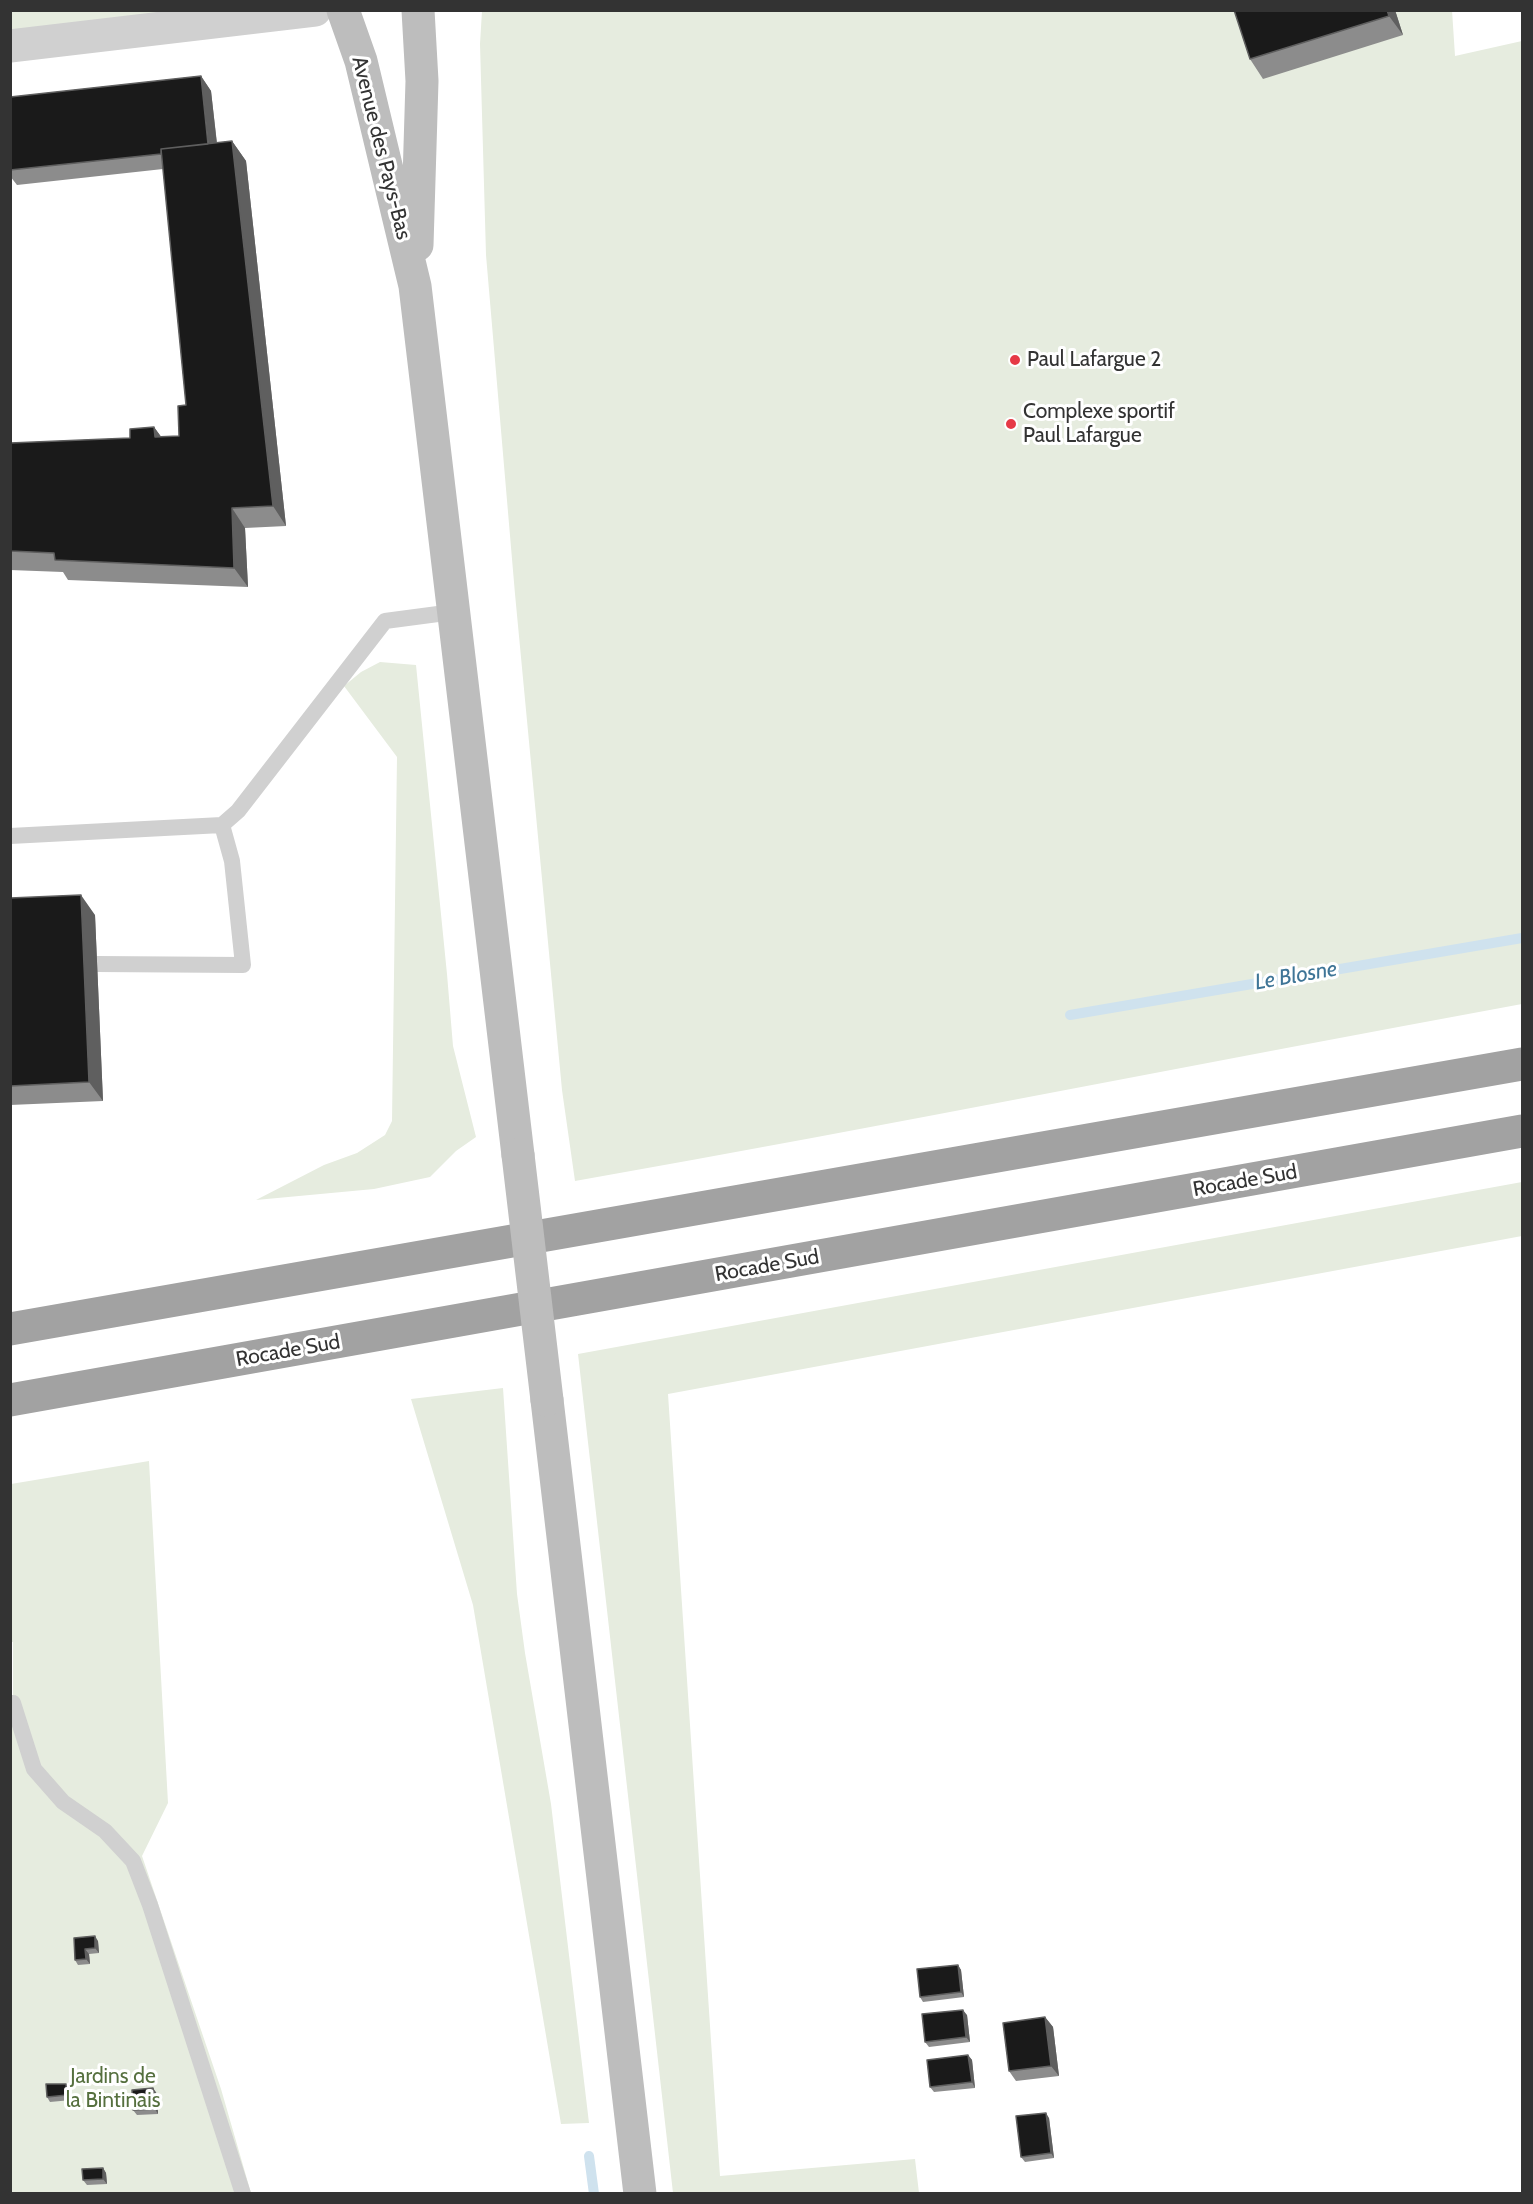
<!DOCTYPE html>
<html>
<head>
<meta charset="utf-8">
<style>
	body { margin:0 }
	#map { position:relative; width:1533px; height:2204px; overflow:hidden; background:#fff; font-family:Cabin,sans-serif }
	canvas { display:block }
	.frame { position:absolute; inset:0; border:12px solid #333; pointer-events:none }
</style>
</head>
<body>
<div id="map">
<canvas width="1533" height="2204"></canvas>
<div class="frame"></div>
</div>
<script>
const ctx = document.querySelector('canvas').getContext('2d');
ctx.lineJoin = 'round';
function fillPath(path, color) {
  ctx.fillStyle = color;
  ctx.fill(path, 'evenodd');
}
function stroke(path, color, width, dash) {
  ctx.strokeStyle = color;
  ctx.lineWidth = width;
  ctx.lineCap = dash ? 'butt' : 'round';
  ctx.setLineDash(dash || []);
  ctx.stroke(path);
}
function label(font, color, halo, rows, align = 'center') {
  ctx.font = font + ' Cabin,sans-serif';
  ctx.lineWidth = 6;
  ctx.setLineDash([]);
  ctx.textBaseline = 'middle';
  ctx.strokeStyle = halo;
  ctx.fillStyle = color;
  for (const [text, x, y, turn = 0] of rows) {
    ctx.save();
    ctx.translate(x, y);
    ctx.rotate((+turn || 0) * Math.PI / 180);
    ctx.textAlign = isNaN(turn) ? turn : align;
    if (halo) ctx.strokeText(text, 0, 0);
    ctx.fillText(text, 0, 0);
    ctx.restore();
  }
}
fillPath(new Path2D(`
	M 1452,10 L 1455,56 L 1522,41 L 1522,1004 C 1206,1062 891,1125 575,1181 L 562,1090 L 515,594 L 486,255 L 480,44 L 482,11 Z
	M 11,11 L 193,11 L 11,32 Z
	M 380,662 L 416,665 L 447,974 L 453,1046 L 476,1137 L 456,1151 L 430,1177 L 374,1189 L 256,1200 L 324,1165 L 357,1153 L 385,1135 L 392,1121 L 397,757 L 344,686 L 361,672 Z
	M 1522,1182 L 1522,1236 L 668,1394 L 720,2176 L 915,2159 L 919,2193 L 673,2193 L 578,1354 Z
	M 503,1388 L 517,1594 L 525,1653 L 551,1804 L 589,2123 L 561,2124 L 473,1605 L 411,1399 Z
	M 149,1461 L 168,1803 L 142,1856 L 221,2089 L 251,2193 L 11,2193 L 10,1713 L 13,1703 L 13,1642 L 11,1642 L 11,1484 Z`), '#e6ecdf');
stroke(new Path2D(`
	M 1070,1015 L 1522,938
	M 589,2156 L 594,2194`), '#cfe2ee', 10);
stroke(new Path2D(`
	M 10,836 L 222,825
	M 97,964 L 243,965 L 232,861 L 222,825 L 238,811 L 385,621 L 453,612
	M 10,1703 L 13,1703 L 34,1769 L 63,1802 L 105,1831 L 133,1861 L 150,1905 L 243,2194`), '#d0d0d0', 16);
stroke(new Path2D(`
	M 10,46 L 315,10`), '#d0d0d0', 33);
stroke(new Path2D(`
	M 343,10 L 361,61 L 415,286 L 518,1155
	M 417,245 L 422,81 L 418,10
	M 547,1400 L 640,2194`), '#bdbdbd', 33);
stroke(new Path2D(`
	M 10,1329 L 1522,1064
	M 10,1400 L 1522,1131`), '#a2a2a2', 33);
stroke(new Path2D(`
	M 518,1155 L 547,1400`), '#bdbdbd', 33);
fillPath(new Path2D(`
	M 1234,10 L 1395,10 L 1403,35 L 1263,79 L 1250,59 Z
	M 201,76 L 211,91 L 217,143 L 232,141 L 246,161 L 286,526 L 245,528 L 248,587 L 68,580 L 63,572 L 10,570 L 10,443 L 130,438 L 154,427 L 161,437 L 179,436 L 186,405 L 163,169 L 17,185 L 10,176 L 10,97 Z
	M 10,898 L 95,915 L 103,1101 L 10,1105 Z
	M 74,1938 L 98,1941 L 99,1953 L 89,1954 L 90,1964 L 78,1965 L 75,1960 Z
	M 958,1965 L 961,1970 L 964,1997 L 923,2002 L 920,1997 Z
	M 967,2015 L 970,2042 L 929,2047 L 925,2042 Z
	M 1045,2017 L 1053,2027 L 1059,2076 L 1016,2081 L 1009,2071 Z
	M 968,2055 L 972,2060 L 975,2088 L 934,2092 L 930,2087 Z
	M 66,2084 L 70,2089 L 71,2100 L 50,2102 L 47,2097 Z
	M 153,2088 L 157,2094 L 158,2114 L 137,2115 L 133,2110 Z
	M 1049,2118 L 1054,2158 L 1025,2162 L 1021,2157 Z
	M 103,2168 L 106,2173 L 107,2184 L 87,2185 L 83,2180 Z`), '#8c8c8c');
fillPath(new Path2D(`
	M 1387,10 L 1395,10 L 1403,35 L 1389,16 Z
	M 201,76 L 211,91 L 219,163 L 209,148 Z
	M 232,141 L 246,161 L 286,526 L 273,506 Z
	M 154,427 L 168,446 L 155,437 Z
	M 232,508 L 245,528 L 248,587 L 234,568 Z
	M 81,895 L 95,915 L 103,1101 L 89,1082 Z
	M 95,1936 L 98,1941 L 99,1953 L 95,1948 Z
	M 85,1949 L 89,1954 L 90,1964 L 86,1959 Z
	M 958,1965 L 961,1970 L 964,1997 L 961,1992 Z
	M 963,2010 L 967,2015 L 970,2042 L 966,2037 Z
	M 1045,2017 L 1053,2027 L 1059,2076 L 1051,2066 Z
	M 968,2055 L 972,2060 L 975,2088 L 972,2082 Z
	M 66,2084 L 70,2089 L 71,2100 L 67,2095 Z
	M 153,2088 L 157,2094 L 158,2114 L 155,2109 Z
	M 1046,2113 L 1049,2118 L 1054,2158 L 1051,2153 Z
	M 103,2168 L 106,2173 L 107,2184 L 103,2179 Z`), '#5f5f5f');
const building = new Path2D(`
	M 1234,10 L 1387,10 L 1389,16 L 1250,59 Z
	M 201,76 L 208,144 L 161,149 L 161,154 L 10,170 L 10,97 Z
	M 232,141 L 273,506 L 232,508 L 234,568 L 55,560 L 54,553 L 10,551 L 10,443 L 130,438 L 130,429 L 154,427 L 155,437 L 179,436 L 178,406 L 186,405 L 161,149 Z
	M 81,895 L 89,1082 L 10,1086 L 10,898 Z
	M 95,1936 L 95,1948 L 85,1949 L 86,1959 L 75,1960 L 74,1938 Z
	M 958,1965 L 961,1992 L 920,1997 L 917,1969 Z
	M 963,2010 L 966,2037 L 925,2042 L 922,2014 Z
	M 1045,2017 L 1051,2066 L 1009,2071 L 1003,2023 Z
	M 968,2055 L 972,2082 L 930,2087 L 927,2060 Z
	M 46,2084 L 66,2084 L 67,2095 L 47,2097 Z
	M 153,2088 L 155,2109 L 133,2110 L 132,2090 Z
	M 1046,2113 L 1051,2153 L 1021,2157 L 1016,2116 Z
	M 103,2168 L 103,2179 L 83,2180 L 82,2169 Z`);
fillPath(building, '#1a1a1a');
stroke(building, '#5f5f5f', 1.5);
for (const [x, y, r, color] of [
	[1015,360,6,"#e63946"],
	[1011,424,6,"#e63946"]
]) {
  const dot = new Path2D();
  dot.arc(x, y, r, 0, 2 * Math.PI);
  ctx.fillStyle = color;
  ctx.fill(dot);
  stroke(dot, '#fff', 2);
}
label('21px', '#333', '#fff', [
	["Avenue des Pays-Bas",381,148,76],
	["Rocade Sud",1245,1181,-10],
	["Rocade Sud",767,1266,-10],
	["Rocade Sud",288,1351,-10]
]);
label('21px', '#333', '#fff', [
	["Paul Lafargue 2",1027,360],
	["Complexe sportif",1023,412],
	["Paul Lafargue",1023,436]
], 'left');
label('21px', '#56703f', '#fff', [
	["Jardins de",113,2077],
	["la Bintinais",113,2101]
]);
label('italic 22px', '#3f7597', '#fff', [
	["Le Blosne",1296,976,-10]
]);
</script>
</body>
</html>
